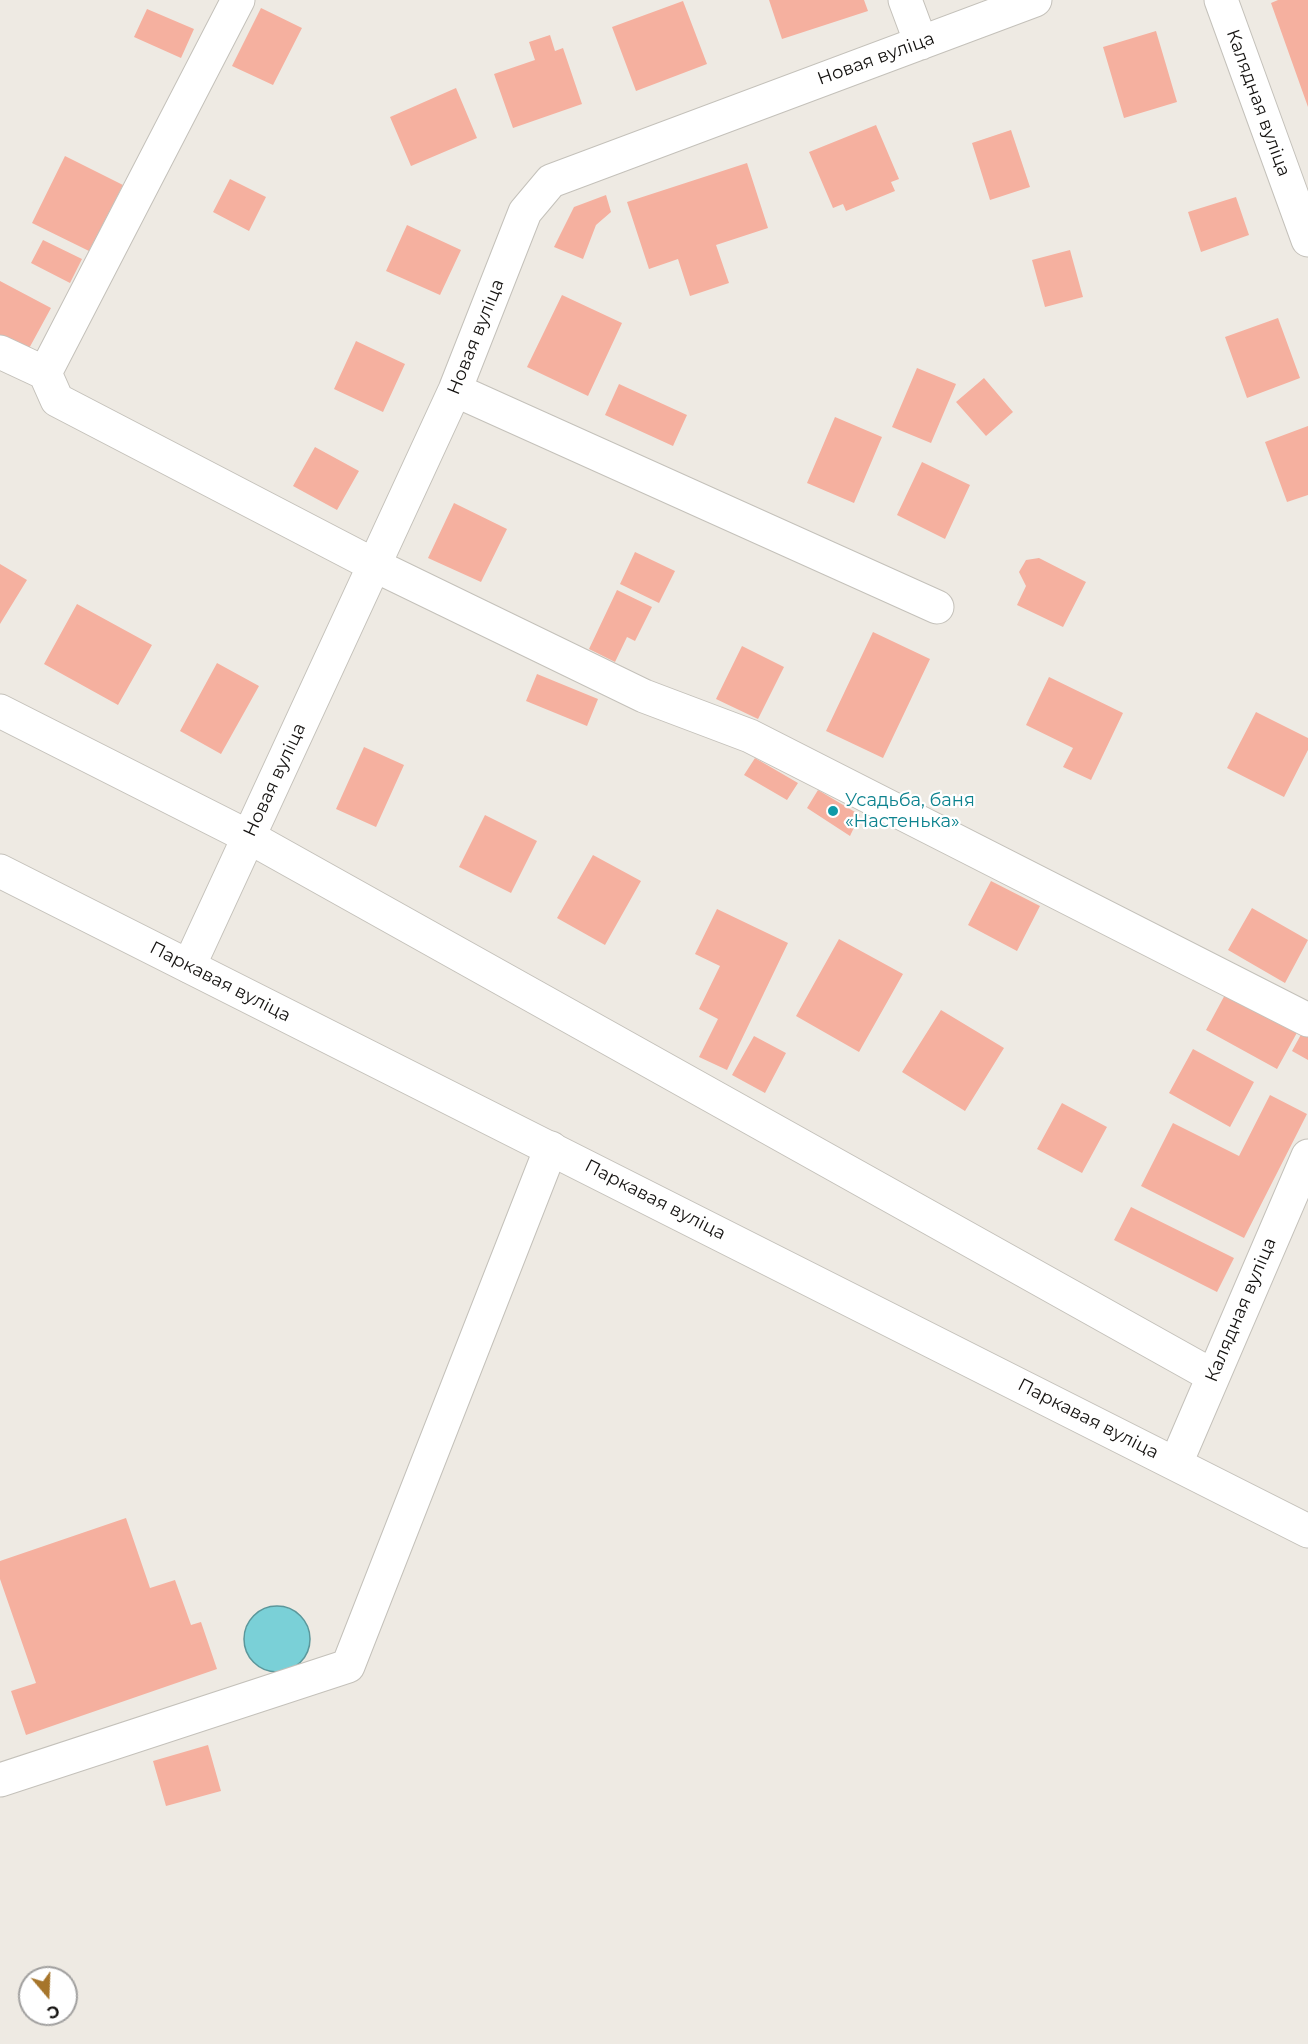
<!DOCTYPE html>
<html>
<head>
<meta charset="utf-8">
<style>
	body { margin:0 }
	#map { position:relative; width:1308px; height:2044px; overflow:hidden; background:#eeeae3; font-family:Montserrat,sans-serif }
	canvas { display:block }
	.north { position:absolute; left:18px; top:1966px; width:60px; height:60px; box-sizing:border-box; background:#fff; border:2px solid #a1a09f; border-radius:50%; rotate:161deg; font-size:16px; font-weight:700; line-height:24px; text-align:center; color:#13110f }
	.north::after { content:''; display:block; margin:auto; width:21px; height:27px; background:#a6752b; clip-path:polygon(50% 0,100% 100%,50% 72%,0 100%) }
</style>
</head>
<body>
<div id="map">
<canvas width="1308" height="2044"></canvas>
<div class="north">С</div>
</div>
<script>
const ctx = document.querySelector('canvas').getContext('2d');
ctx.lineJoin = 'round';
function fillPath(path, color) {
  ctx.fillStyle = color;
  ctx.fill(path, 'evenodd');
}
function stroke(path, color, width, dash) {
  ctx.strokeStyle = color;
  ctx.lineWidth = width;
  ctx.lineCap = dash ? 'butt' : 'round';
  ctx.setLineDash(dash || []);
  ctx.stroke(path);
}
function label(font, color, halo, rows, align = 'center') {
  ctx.font = font + ' Montserrat,sans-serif';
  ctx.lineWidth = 4.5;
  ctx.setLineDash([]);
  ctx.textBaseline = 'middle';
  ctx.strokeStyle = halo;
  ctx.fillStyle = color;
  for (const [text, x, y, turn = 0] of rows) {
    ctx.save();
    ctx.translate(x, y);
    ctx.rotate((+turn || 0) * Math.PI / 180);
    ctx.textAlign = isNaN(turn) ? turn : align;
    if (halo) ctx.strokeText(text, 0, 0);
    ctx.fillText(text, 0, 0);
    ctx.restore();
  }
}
const water = new Path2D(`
	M244 1639a33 33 0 1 1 66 0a33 33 0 1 1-66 0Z`);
fillPath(water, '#7ad0d7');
stroke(water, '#5b979b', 1.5);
fillPath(new Path2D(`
	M 769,0 L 864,0 L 868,11 L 782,39 Z
	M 1278,0 L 1308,0 L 1308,107 L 1271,3 Z
	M 683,1 L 707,64 L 636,91 L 612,27 Z
	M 261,8 L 302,28 L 273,85 L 232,66 Z
	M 147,9 L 194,29 L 181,58 L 134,37 Z
	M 1156,31 L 1177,102 L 1124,118 L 1103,47 Z
	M 550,35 L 555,51 L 563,48 L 582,104 L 513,128 L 494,74 L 535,60 L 529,42 Z
	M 456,88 L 477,138 L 411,166 L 390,117 Z
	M 876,125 L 899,179 L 891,182 L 895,191 L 846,211 L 843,204 L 833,208 L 809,152 Z
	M 1011,130 L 1030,187 L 990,200 L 972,143 Z
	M 65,156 L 123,185 L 89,251 L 32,223 Z
	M 747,163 L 768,228 L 716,245 L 729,283 L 690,296 L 678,259 L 649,269 L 627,202 Z
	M 230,179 L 266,197 L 249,231 L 213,212 Z
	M 606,195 L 611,212 L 596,225 L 583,259 L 554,247 L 574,207 Z
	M 1236,197 L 1249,235 L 1201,252 L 1188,212 Z
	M 407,225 L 461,250 L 440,295 L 386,271 Z
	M 43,240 L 82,259 L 70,283 L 31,263 Z
	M 1070,250 L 1083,297 L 1045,307 L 1032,260 Z
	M 0,281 L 51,308 L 26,354 L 0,340 Z
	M 562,295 L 622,323 L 588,396 L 527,367 Z
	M 1278,318 L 1300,378 L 1247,398 L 1225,337 Z
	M 356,341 L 405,364 L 383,412 L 334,389 Z
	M 917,368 L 956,384 L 931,443 L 892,427 Z
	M 984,378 L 1013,412 L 986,436 L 956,402 Z
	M 619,384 L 687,415 L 673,446 L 605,415 Z
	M 835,417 L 882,437 L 854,503 L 807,483 Z
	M 1308,426 L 1308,495 L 1287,502 L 1265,442 Z
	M 315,447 L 359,471 L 337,510 L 293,486 Z
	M 922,462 L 970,485 L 945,539 L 897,515 Z
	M 454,503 L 507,529 L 481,582 L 428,558 Z
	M 635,552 L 675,571 L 659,603 L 620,584 Z
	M 1039,558 L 1086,582 L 1063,627 L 1017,605 L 1026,586 L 1019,572 L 1026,560 Z
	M 0,564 L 27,580 L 0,624 Z
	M 617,590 L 652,607 L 635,641 L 627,637 L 615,662 L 589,649 Z
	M 77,604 L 152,645 L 118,705 L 44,664 Z
	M 873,632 L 930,659 L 883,758 L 826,731 Z
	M 742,646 L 784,667 L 758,719 L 716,699 Z
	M 217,663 L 259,686 L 221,754 L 180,731 Z
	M 537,674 L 598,699 L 587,726 L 526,701 Z
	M 1049,677 L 1123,713 L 1091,780 L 1063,767 L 1073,748 L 1026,725 Z
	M 1256,712 L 1308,738 L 1308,750 L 1284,797 L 1227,768 Z
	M 364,747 L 404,765 L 376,827 L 336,809 Z
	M 755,758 L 798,783 L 787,800 L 744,775 Z
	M 818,790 L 860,815 L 850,836 L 807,808 Z
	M 485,815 L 537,841 L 511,893 L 459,867 Z
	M 593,855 L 641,881 L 605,945 L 557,918 Z
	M 991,881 L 1040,906 L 1017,951 L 968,925 Z
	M 1252,908 L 1308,940 L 1285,983 L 1228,950 Z
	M 717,909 L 788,943 L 727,1070 L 699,1057 L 718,1019 L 699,1009 L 720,966 L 695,954 Z
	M 839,939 L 903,974 L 859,1052 L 796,1016 Z
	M 1227,991 L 1299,1029 L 1277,1069 L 1206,1030 Z
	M 941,1010 L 1004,1048 L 965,1111 L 902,1072 Z
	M 1304,1029 L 1308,1031 L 1308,1060 L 1292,1051 Z
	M 754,1036 L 786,1053 L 765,1093 L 732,1075 Z
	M 1193,1049 L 1254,1082 L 1230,1127 L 1169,1093 Z
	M 1270,1095 L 1307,1114 L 1244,1238 L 1141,1186 L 1173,1123 L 1239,1156 Z
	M 1062,1103 L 1107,1127 L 1082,1173 L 1037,1149 Z
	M 1131,1207 L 1234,1258 L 1217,1292 L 1114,1240 Z
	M 126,1518 L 150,1588 L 175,1580 L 191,1625 L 201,1622 L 217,1669 L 26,1735 L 11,1691 L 36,1683 L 0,1579 L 0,1561 Z
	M 208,1745 L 221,1791 L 166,1806 L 153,1761 Z`), '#f5b09f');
const minor = new Path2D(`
	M 905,0 L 921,43
	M 1221,0 L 1308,240
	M 0,352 L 45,373 L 238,0
	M 45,373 L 57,400 L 374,565 L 644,696 L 750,736 L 1308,1020
	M 455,390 L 937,607
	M 0,711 L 249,837 L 1213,1376
	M 189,966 L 455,390 L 525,212 L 551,181 L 1035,0
	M 1176,1463 L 1308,1156
	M 0,1780 L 348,1666 L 551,1148`);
const major = new Path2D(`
	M 0,871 L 1308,1531`);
stroke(minor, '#c4c1ba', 35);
stroke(major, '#c4c1ba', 35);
stroke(minor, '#fff', 33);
stroke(major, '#fff', 33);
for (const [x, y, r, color] of [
	[833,811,6,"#0f9aa8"]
]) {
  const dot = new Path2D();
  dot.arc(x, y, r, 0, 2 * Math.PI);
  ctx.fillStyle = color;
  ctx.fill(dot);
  stroke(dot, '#fff', 2);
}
label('18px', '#13110f', '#fff', [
	["Новая вуліца",876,59,-20],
	["Калядная вуліца",1258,103,70],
	["Новая вуліца",476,337,-68],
	["Новая вуліца",275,780,-65],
	["Паркавая вуліца",220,982,27],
	["Паркавая вуліца",655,1200,27],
	["Калядная вуліца",1241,1310,-67],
	["Паркавая вуліца",1088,1419,27]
]);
label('18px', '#0d838f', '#fff', [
	["Усадьба, баня",845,801],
	["«Настенька»",845,822]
], 'left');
</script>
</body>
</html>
